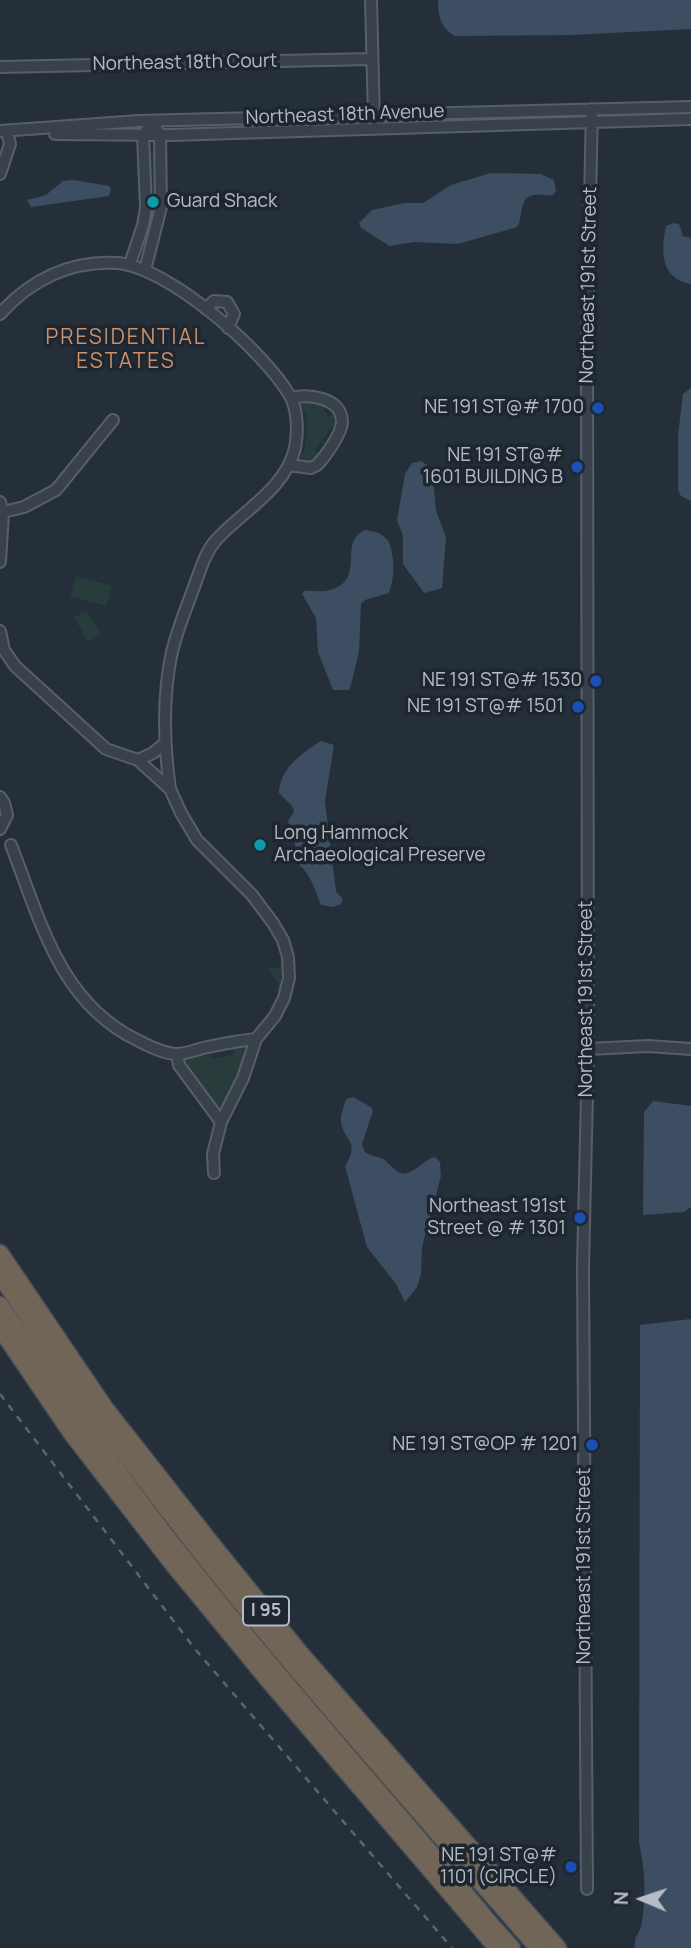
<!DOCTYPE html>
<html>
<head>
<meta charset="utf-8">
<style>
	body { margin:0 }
	#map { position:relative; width:691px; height:1948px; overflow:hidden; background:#252f3a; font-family:Manrope,sans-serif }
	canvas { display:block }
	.north { position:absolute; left:607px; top:1864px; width:70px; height:70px; -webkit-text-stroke:5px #1e2630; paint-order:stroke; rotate:272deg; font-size:19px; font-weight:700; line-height:28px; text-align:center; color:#b5bcc6 }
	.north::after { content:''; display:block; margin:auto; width:24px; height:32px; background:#b5bcc6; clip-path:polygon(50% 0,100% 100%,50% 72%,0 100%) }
</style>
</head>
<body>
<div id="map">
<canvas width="691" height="1948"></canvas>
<div class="north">N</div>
</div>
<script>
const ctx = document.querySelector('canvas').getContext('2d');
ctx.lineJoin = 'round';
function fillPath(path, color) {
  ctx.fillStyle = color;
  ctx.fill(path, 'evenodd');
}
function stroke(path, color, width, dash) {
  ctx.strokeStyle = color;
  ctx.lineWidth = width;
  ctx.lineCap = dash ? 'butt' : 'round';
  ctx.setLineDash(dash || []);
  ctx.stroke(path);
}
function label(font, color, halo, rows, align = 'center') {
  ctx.font = font + ' Manrope,sans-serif';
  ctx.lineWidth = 7;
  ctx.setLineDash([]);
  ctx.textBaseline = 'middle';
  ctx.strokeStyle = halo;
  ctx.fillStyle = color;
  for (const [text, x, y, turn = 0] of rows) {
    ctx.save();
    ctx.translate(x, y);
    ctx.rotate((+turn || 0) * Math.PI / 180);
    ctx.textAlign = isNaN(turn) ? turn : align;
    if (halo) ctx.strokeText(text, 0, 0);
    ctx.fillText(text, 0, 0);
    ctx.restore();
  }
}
fillPath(new Path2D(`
	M 151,151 L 155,154 L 157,208 L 154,212 L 150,210 L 149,154 Z
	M 310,399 L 326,406 L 324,410 L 329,416 L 334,413 L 336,429 L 331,427 L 323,440 L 326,445 L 321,442 L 315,451 L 319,454 L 314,462 L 309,465 L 301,462 L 298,452 L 304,453 L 307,434 L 301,433 L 307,431 L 306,412 L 300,412 L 298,409 L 301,401 Z
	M 76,576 L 112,586 L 106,606 L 70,596 Z
	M 86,611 L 101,634 L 88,642 L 74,617 Z
	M 283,964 L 279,993 L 276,989 L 279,983 L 272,976 L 269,967 L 278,968 Z
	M 248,1045 L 250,1047 L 236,1086 L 224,1108 L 216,1108 L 184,1063 L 184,1058 L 189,1055 L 209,1052 L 213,1059 L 234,1054 L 233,1047 Z`), '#283c3c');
fillPath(new Path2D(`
	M 438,0 L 691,0 L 691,29 L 571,35 L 455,36 C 441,28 438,17 438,0 Z
	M 491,173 L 540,174 L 554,180 L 556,191 L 553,195 C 546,196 536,193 530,196 C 519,201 523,219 517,227 L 458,244 L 414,242 L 390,246 L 361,228 L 359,223 L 372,210 L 404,203 L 423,203 L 451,185 Z
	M 73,180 L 109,186 L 111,189 L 109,196 L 31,207 L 27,200 L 46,195 L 63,181 Z
	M 674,223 L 679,224 L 683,236 L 691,238 L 691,284 C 660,278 661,252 666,226 Z
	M 691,388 L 691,501 L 681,496 L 678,490 L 678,436 L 683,394 Z
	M 421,461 L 432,468 L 436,511 L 446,537 L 442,588 L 424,593 L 403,564 L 403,536 L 397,520 L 405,474 L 412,463 Z
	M 366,530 L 379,533 L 388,540 C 395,557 395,575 389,593 L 365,600 L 361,604 L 359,651 L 351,685 L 349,690 L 333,690 L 318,652 L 316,618 L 302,594 L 304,591 C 310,590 319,592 326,591 C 370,582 335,541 366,530 Z
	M 321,741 L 334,745 L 325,801 L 336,892 L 343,899 L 341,904 L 332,907 L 321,905 C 315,890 311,874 298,864 L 293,831 L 288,822 L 294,811 L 292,806 L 279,793 C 280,768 302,753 321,741 Z
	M 353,1097 L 371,1107 L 373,1111 L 362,1144 L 365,1152 C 370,1156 375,1156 381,1158 C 392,1163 396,1178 410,1172 C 420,1168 425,1159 435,1157 L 440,1162 L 441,1176 L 422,1247 L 421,1274 L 417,1287 L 405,1302 L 396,1284 L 367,1247 L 345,1166 C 361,1141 344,1142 341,1122 C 340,1116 344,1106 346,1099 Z
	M 653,1101 L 691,1106 L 691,1207 L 684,1212 L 643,1215 L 644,1112 Z
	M 691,1319 L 691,1948 L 635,1948 C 633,1937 641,1932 642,1922 C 646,1895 645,1869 639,1843 L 640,1325 Z`), '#3d4e62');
const minor = new Path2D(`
	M 371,0 L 374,119
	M 0,67 L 371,59
	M 0,131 L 139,121 L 691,107
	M 55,134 L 170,135 L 691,119
	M 0,174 L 10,144 L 7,133
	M 130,264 L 143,225 L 146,208 L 143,135 L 147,130
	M 145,270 L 161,207 L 160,135 L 156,128
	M 206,309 L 214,301 L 227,302 L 234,314 L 228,328
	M 0,314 C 30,280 71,260 117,263 C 169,267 264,351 290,396 C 298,410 298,433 295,448 C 286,488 243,511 217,539 C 205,552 200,571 194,587 C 186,609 177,630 172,652 C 162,697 164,745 170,789
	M 289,465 L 311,468 L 317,465 C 324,458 343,432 342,421 C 341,397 308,394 291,398
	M 0,502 L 3,512 L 0,562
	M 3,512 L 24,507 L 56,490 L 113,420
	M 0,631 L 4,650 L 15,666 L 106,749 L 138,760 L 153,753 L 164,744
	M 138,760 L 170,789 L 181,813 L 197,840 L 252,895 L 273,923 L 283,940 L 288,957 L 289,978 L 284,998 L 275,1016 L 256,1039 L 243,1078 L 221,1122 L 213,1154 L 214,1173
	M 0,797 L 4,803 L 7,815 L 0,829
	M 11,845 C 40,919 59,1002 137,1040 C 149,1046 164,1054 177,1054 C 185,1054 196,1050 203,1048 C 221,1044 238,1041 256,1039
	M 588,1049 L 648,1046 L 691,1049
	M 177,1054 L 179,1065 L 221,1122
	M 587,1889 L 583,1267 L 588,1049 L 587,339 L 592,109`);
const highway = new Path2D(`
	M 0,1253 L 105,1408 L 215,1548 L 301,1654 L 558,1948
	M 0,1275 C 81,1397 168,1515 262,1628 C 351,1736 446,1842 538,1948
	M 0,1305 C 55,1383 109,1462 167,1537 C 268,1667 379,1790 484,1916
	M 0,1328 L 72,1434 L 172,1563 L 269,1681 L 497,1948
	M 478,1910 L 512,1948`);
stroke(minor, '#575f69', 14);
stroke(highway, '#444c56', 19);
stroke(minor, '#39414b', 10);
stroke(highway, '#706557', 16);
stroke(new Path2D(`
	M 0,1394 L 195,1649 L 452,1948`), '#5b6571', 2.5, [7, 7]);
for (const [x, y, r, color] of [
	[153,202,7,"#0f9aa8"],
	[598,408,7,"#1a4fb4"],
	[577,467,7,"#1a4fb4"],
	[596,681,7,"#1a4fb4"],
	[578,707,7,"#1a4fb4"],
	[260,845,7,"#0f9aa8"],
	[580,1218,7,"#1a4fb4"],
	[592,1445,7,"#1a4fb4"],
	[571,1867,7,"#1a4fb4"]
]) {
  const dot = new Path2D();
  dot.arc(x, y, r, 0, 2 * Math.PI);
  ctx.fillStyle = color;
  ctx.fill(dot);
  stroke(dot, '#1e2630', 2.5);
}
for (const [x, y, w] of [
	[266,1611,46]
]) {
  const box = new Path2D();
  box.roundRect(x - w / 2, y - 14.5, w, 29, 5);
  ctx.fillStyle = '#1e2630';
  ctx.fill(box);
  stroke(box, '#b5bcc6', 2);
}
label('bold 18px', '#b5bcc6', null, [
	["I 95",266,1611]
]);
label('19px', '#b5bcc6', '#1e2630', [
	["Northeast 18th Court",185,63,-1],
	["Northeast 18th Avenue",345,115,-2],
	["Northeast 191st Street",589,285,-89],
	["Northeast 191st Street",587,999,-90],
	["Northeast 191st Street",585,1566,-90]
]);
label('19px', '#b5bcc6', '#1e2630', [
	["Guard Shack",167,202,"left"],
	["NE 191 ST@# 1700",584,408],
	["NE 191 ST@#",563,456],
	["1601 BUILDING B",563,478],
	["NE 191 ST@# 1530",582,681],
	["NE 191 ST@# 1501",564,707],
	["Long Hammock",274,834,"left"],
	["Archaeological Preserve",274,856,"left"],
	["Northeast 191st",566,1207],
	["Street @ # 1301",566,1229],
	["NE 191 ST@OP # 1201",578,1445],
	["NE 191 ST@#",557,1856],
	["1101 (CIRCLE)",557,1878]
], 'right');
ctx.letterSpacing = '2px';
label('21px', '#ca916c', '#1e2630', [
	["PRESIDENTIAL",126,338],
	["ESTATES",126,362]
]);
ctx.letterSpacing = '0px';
</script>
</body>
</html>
